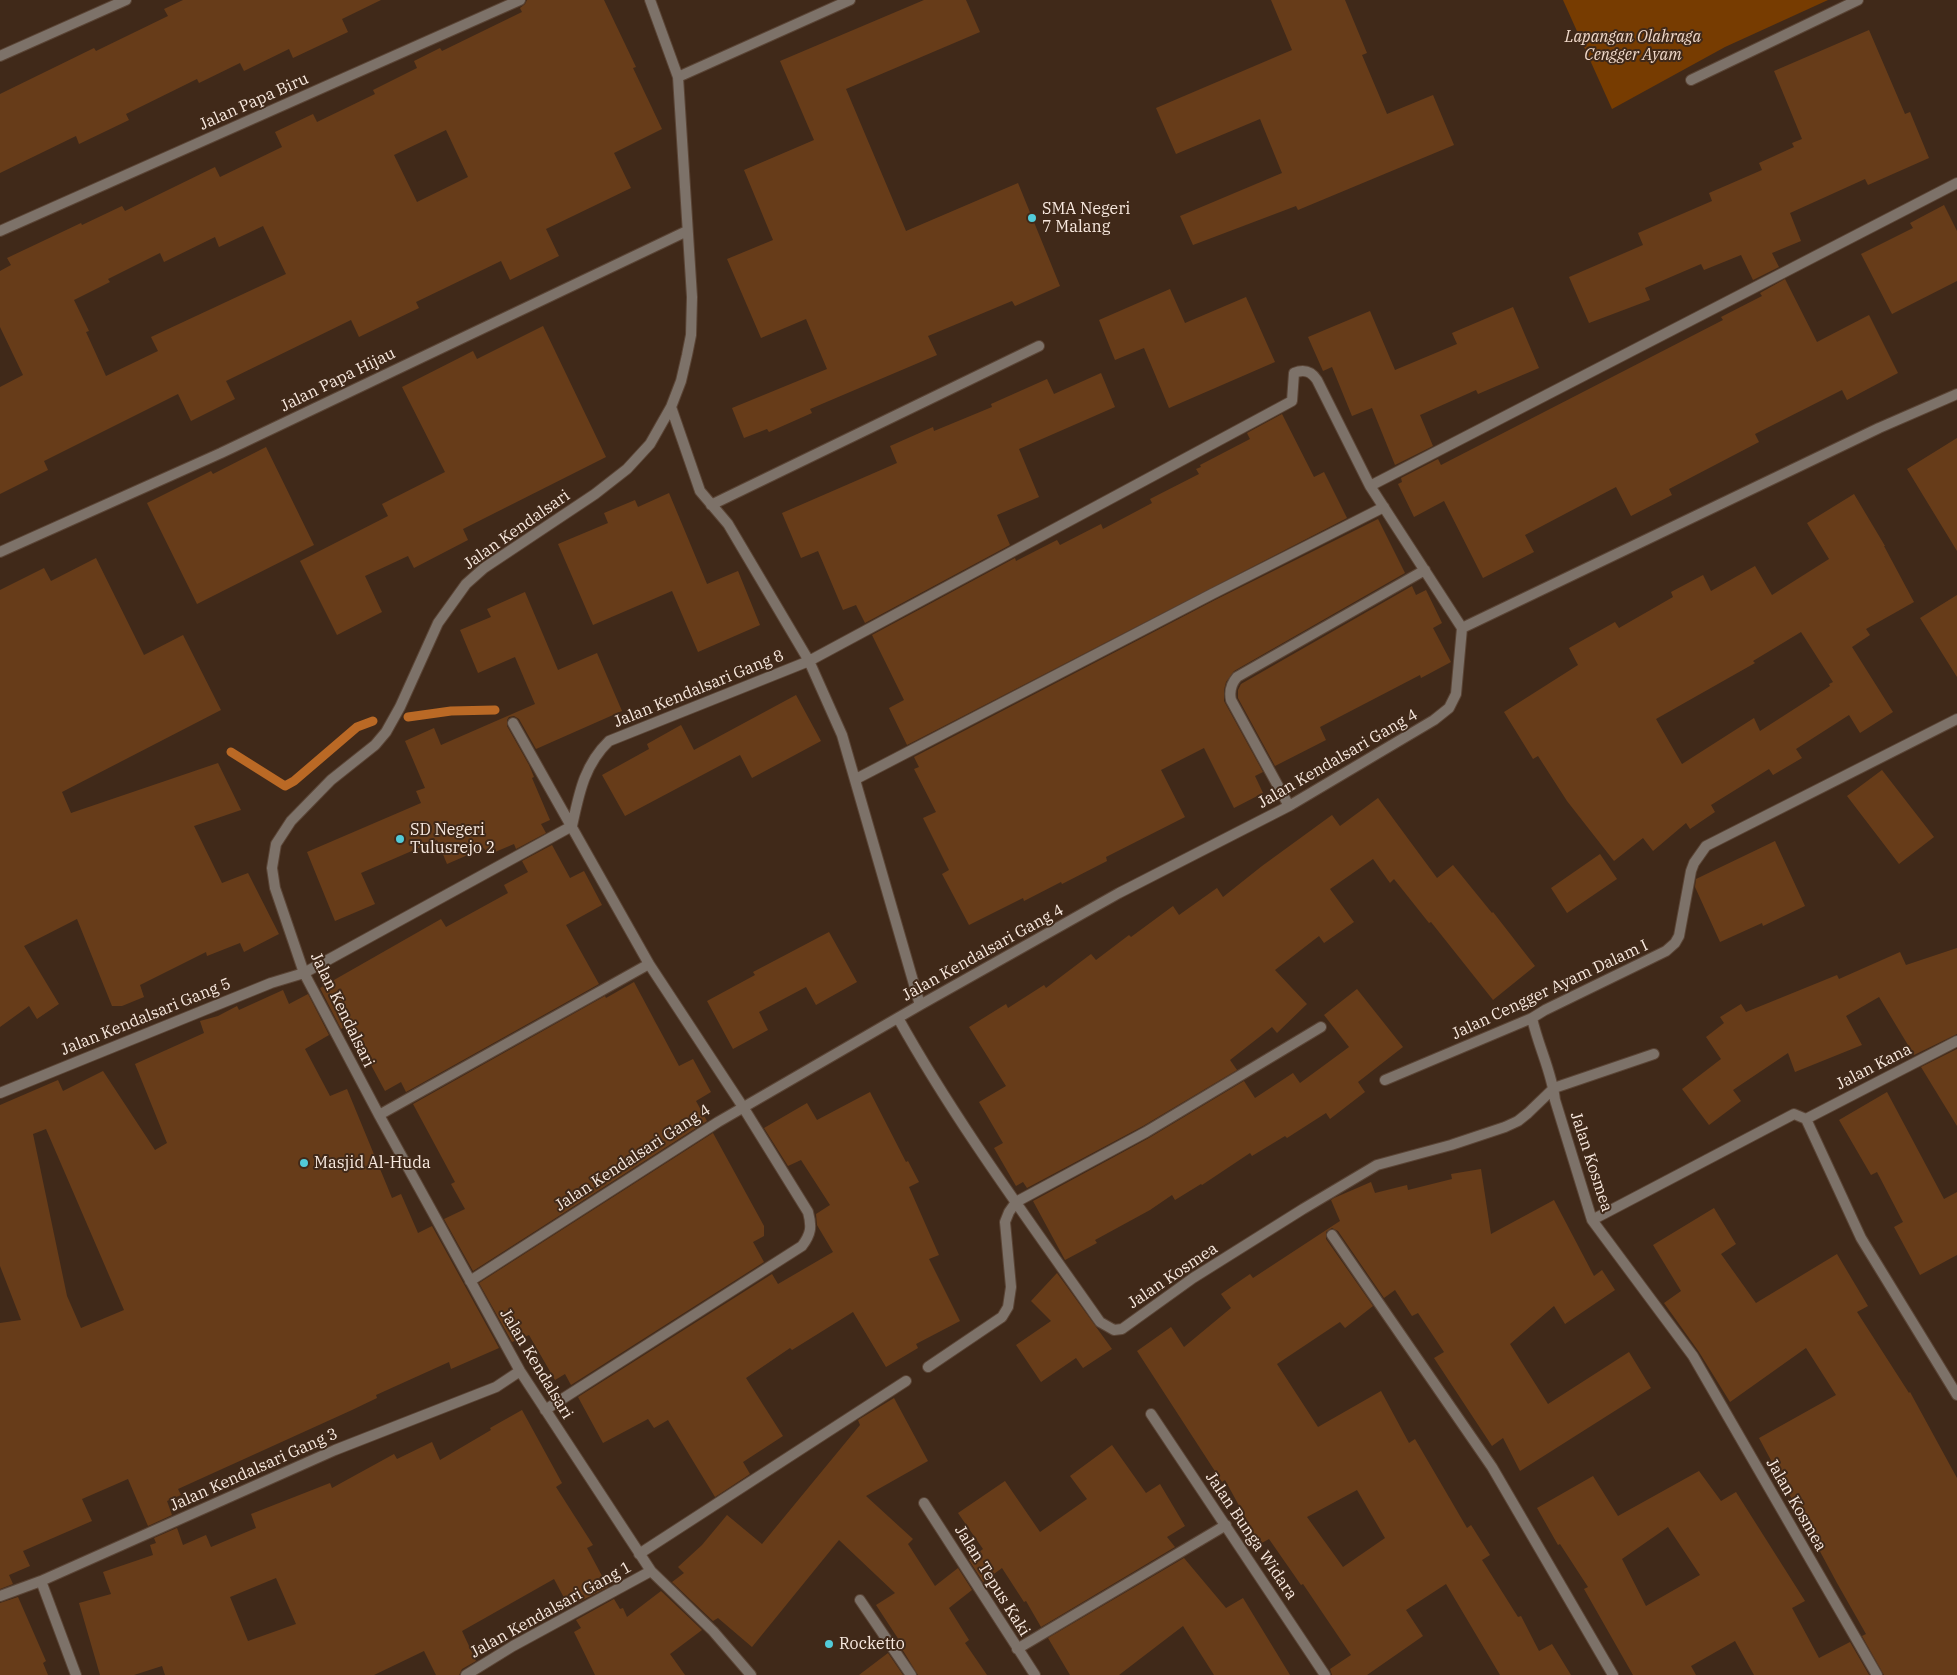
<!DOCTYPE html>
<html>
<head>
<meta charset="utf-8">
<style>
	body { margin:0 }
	canvas { display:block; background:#402919 }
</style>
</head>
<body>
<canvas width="1957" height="1675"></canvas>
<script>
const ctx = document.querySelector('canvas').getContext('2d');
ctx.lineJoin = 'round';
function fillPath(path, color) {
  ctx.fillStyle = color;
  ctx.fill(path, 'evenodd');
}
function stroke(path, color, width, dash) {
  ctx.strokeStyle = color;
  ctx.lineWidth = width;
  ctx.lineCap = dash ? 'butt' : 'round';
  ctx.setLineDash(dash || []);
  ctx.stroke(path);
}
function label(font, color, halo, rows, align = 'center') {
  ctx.font = font + ' "IBM Plex Serif",serif';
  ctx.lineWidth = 4;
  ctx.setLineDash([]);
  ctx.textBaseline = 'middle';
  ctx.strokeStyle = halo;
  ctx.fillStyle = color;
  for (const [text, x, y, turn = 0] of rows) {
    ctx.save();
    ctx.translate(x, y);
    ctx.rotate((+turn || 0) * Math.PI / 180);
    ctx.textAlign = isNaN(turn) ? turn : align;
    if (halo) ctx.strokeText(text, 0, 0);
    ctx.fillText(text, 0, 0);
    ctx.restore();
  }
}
fillPath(new Path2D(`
	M 1563,0 L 1828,0 L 1725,47 L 1612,109 Z`), '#773c01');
stroke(new Path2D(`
	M 408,717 L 451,711 L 495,710
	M 231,752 L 285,786 L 294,781 L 357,727 L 373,721`), '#ba6925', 9);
fillPath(new Path2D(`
	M 183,0 L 381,0 L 342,19 L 348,32 L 293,58 L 289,49 L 244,71 L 240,63 L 199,83 L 197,79 L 126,114 L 129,120 L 79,144 L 76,136 L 0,173 L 0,94 L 94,48 L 96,51 L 168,16 L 164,9 Z
	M 527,0 L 604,0 L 636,67 L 633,68 L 662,129 L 614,153 L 631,188 L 546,229 L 559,256 L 510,280 L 501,261 L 416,302 L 419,308 L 359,337 L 351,320 L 226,381 L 235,399 L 191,421 L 178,394 L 44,461 L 48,470 L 0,494 L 0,387 L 23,375 L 0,327 L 0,271 L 11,265 L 7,258 L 81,223 L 82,225 L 122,206 L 125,211 L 215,167 L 220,177 L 282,147 L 275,132 L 313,114 L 317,122 L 375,94 L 373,90 L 417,68 L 414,61 L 440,48 L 442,51 L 522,12 L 520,8 L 525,4 ZM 446,130 L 468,177 L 417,202 L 394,155 ZM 263,226 L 286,274 L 151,337 L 158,351 L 106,376 L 86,332 L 89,331 L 74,300 L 110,282 L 108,279 L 160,253 L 164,262 L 215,237 L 219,247 Z
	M 924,0 L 966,0 L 980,32 L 846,89 L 906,231 L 1018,183 L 1060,286 L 1015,306 L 1012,301 L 928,336 L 937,355 L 810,409 L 812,413 L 769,432 L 767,429 L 744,438 L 732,408 L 827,369 L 806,319 L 761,338 L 727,259 L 773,240 L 744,170 L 814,140 L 780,61 Z
	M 1271,0 L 1345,0 L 1367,53 L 1362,55 L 1387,114 L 1433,95 L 1454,145 L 1298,210 L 1296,206 L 1193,245 L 1180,216 L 1282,173 L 1260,119 L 1176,154 L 1156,108 L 1292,50 Z
	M 1869,30 L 1905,114 L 1910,112 L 1929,158 L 1868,185 L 1865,179 L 1790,213 L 1801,241 L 1772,253 L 1779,267 L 1753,280 L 1741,255 L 1704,270 L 1701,264 L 1645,288 L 1650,300 L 1589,323 L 1569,277 L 1643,245 L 1638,233 L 1712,201 L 1709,193 L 1762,170 L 1759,163 L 1794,147 L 1792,143 L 1802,139 L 1774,71 Z
	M 1944,205 L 1957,231 L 1957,281 L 1892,314 L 1861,254 L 1913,228 L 1910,223 Z
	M 1785,279 L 1817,342 L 1869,315 L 1898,373 L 1847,400 L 1842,390 L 1755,434 L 1759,442 L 1669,489 L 1672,495 L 1631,516 L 1616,487 L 1525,535 L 1534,552 L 1483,578 L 1444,501 L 1414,517 L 1398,484 L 1402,482 L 1401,478 L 1438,459 L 1441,465 L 1723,320 L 1721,317 L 1762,296 L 1760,293 Z
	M 1170,289 L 1185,323 L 1246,297 L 1275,362 L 1169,408 L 1144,348 L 1115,360 L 1099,320 Z
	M 1513,307 L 1539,368 L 1478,394 L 1476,390 L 1420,415 L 1433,446 L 1395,465 L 1372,408 L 1352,416 L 1332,367 L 1323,371 L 1308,337 L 1370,311 L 1395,370 L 1457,344 L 1452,333 Z
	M 543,326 L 606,457 L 463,529 L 468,540 L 414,568 L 408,556 L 365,576 L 382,612 L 337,635 L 300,561 L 388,516 L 382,504 L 445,472 L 402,387 L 473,351 L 477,359 Z
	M 1101,373 L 1115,407 L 1019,449 L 1039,497 L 997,515 L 1010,545 L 865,623 L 856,605 L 843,610 L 818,551 L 801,558 L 782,513 L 897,463 L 890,446 L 933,427 L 934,431 L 992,407 L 991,404 L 1047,379 L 1054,394 Z
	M 1282,414 L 1314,477 L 1324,472 L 1347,518 L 907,745 L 889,708 L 904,700 L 872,635 L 1015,558 L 1016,561 L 1057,540 L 1060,545 L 1101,524 L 1103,529 L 1152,503 L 1150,499 L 1199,474 L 1196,469 L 1201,467 L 1200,465 L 1250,439 L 1247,433 Z
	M 1957,438 L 1957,551 L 1907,469 Z
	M 266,447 L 314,545 L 197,604 L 147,503 L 211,471 L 213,474 Z
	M 669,493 L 707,584 L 738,571 L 760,625 L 698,652 L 672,591 L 593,625 L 558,544 L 608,523 L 604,513 L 635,500 L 638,507 Z
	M 1854,494 L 1885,546 L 1884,546 L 1914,602 L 1866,629 L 1870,635 L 1852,647 L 1893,712 L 1860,733 L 1849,715 L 1796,749 L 1802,758 L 1773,775 L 1769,769 L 1711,805 L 1715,812 L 1690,829 L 1686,823 L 1653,851 L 1643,838 L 1614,861 L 1567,801 L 1538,756 L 1533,759 L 1504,712 L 1578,665 L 1569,648 L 1615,622 L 1619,628 L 1673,597 L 1671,592 L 1703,575 L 1711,591 L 1755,566 L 1772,595 L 1829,559 L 1807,523 ZM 1801,632 L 1833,682 L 1829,684 L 1830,686 L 1760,731 L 1754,718 L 1682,764 L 1656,719 L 1755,663 L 1753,661 Z
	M 1378,519 L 1405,573 L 1234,671 L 1226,682 L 1224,690 L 1224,701 L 1263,772 L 1255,776 L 1263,793 L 1234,808 L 1204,748 L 1161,770 L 1185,817 L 1106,857 L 1107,861 L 1062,884 L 1061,882 L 1024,901 L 1023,898 L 969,925 L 942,874 L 949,870 L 923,818 L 936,812 L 914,769 L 919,767 L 914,757 L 1215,600 Z
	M 96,558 L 144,655 L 183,635 L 221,710 L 62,792 L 71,813 L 218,763 L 241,810 L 194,826 L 222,883 L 248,873 L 279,934 L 244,952 L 240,943 L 207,956 L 206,952 L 140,985 L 144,997 L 122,1006 L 112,1006 L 77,919 L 24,946 L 59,1004 L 37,1019 L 29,1006 L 0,1027 L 0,590 L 44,568 L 51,581 Z
	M 1412,586 L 1416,595 L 1426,590 L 1442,623 L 1433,628 L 1451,662 L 1421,678 L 1420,675 L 1320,727 L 1326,740 L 1275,766 L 1238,698 L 1238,690 L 1241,684 Z
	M 525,592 L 558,670 L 597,653 L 622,711 L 536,749 L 519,719 L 514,716 L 509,717 L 507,720 L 507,726 L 529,765 L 534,777 L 532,778 L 550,820 L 541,824 L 546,833 L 516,849 L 514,844 L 488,855 L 484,848 L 447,864 L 437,840 L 361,873 L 375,904 L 335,921 L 307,852 L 421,803 L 416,791 L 425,788 L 405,741 L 434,728 L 441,745 L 535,704 L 515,657 L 478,673 L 460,630 L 491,617 L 487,609 Z
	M 1957,595 L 1957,677 L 1920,618 Z
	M 796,695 L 821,741 L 752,778 L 740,755 L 625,816 L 602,775 L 649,749 L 647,744 L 681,725 L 694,750 Z
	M 1882,770 L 1934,837 L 1899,864 L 1847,796 Z
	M 1378,798 L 1437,878 L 1453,865 L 1492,913 L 1493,912 L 1535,966 L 1493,1000 L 1431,922 L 1429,923 L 1394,879 L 1390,883 L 1373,859 L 1330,889 L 1354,922 L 1324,943 L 1319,936 L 1275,970 L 1307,1004 L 1277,1033 L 1272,1027 L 1230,1060 L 1237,1070 L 1143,1126 L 1027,1188 L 1023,1182 L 1016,1186 L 994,1148 L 1003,1143 L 979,1102 L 1006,1086 L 969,1027 L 1006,1004 L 1008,1008 L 1044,985 L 1046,988 L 1091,954 L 1096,960 L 1129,935 L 1131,937 L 1173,906 L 1179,915 L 1217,888 L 1223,897 L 1262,866 L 1332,815 L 1340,826 Z
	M 1775,841 L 1805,906 L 1763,926 L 1762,923 L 1720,942 L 1695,887 L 1696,879 Z
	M 552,845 L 570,878 L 584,871 L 602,905 L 566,925 L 599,984 L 406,1092 L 401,1082 L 385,1091 L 349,1024 L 341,1029 L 320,988 L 441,919 L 446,927 L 508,893 L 504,885 L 528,872 L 522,861 Z
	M 1600,854 L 1617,879 L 1567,913 L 1551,888 Z
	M 829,932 L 857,982 L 816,1005 L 806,987 L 759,1012 L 768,1030 L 733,1049 L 707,1001 L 755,975 L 753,972 Z
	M 1957,948 L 1957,1034 L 1914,1055 L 1879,997 L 1846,1016 L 1862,1045 L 1795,1072 L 1788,1053 L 1733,1090 L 1741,1101 L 1709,1125 L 1682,1089 L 1721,1059 L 1706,1037 L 1724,1023 L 1720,1017 L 1741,1004 L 1746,1012 L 1837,975 L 1839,979 L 1900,952 L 1906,965 Z
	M 634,982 L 679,1066 L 693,1059 L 711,1092 L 696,1101 L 707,1121 L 473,1271 L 444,1219 L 465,1209 L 451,1184 L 455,1182 L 413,1104 L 605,996 L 606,998 Z
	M 1357,989 L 1403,1047 L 1358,1082 L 1365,1092 L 1330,1119 L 1326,1113 L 1287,1138 L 1285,1136 L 1252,1156 L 1250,1153 L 1202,1185 L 1201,1184 L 1175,1200 L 1172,1195 L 1150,1210 L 1095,1240 L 1097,1243 L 1065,1260 L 1033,1201 L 1149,1138 L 1244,1081 L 1255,1098 L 1293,1073 L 1300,1083 L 1349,1047 L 1324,1015 Z
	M 283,990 L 289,1004 L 308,994 L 329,1035 L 305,1049 L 330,1096 L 347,1089 L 392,1198 L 401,1194 L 418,1233 L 432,1226 L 499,1348 L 451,1369 L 449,1362 L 376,1395 L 377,1398 L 352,1410 L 178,1489 L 181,1495 L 167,1501 L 172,1515 L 148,1526 L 128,1479 L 82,1499 L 92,1521 L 23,1551 L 30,1566 L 9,1575 L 13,1584 L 0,1589 L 0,1323 L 21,1320 L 0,1266 L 0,1105 L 58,1080 L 63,1091 L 103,1071 L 155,1150 L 167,1143 L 135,1064 L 204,1033 L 200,1021 L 218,1016 L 237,1006 L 239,1010 ZM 46,1129 L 124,1310 L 81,1328 L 67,1296 L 33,1134 Z
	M 1957,1049 L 1957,1126 L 1921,1067 Z
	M 870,1092 L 906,1162 L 908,1161 L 919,1182 L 909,1187 L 939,1255 L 929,1259 L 960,1321 L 916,1344 L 918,1348 L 886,1367 L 853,1312 L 792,1350 L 790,1348 L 746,1378 L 783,1436 L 743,1462 L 750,1474 L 715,1497 L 668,1420 L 654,1428 L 648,1419 L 603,1443 L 578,1397 L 772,1274 L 778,1284 L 833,1252 L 817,1225 L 816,1214 L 830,1205 L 801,1160 L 788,1166 L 764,1128 L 807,1103 L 817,1120 Z
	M 1887,1092 L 1944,1199 L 1957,1192 L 1957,1255 L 1920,1275 L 1894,1227 L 1903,1222 L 1877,1172 L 1871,1175 L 1839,1120 Z
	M 713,1133 L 764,1226 L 764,1236 L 753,1242 L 764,1262 L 571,1385 L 565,1374 L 555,1380 L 529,1335 L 512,1342 L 479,1283 Z
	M 1481,1169 L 1491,1234 L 1554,1200 L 1594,1276 L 1602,1270 L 1615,1290 L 1565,1324 L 1554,1306 L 1510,1344 L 1548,1404 L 1629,1352 L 1651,1388 L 1520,1471 L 1503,1438 L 1492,1446 L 1434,1358 L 1444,1352 L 1418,1313 L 1412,1316 L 1395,1290 L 1384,1298 L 1338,1231 L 1332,1228 L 1326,1232 L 1326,1239 L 1373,1306 L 1345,1328 L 1340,1322 L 1277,1364 L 1318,1427 L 1381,1391 L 1409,1443 L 1415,1439 L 1467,1528 L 1471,1525 L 1490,1555 L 1482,1560 L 1518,1617 L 1521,1616 L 1539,1651 L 1552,1644 L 1571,1675 L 1500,1675 L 1446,1584 L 1406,1610 L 1423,1636 L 1367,1675 L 1332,1675 L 1330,1669 L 1351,1655 L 1303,1584 L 1301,1585 L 1269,1539 L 1260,1544 L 1225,1480 L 1222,1482 L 1137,1351 L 1171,1327 L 1184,1347 L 1231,1308 L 1221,1294 L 1250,1274 L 1253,1278 L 1340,1221 L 1331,1200 L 1334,1198 L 1371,1182 L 1375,1193 L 1407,1185 L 1408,1190 L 1452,1179 L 1451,1174 ZM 1357,1490 L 1385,1538 L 1343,1567 L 1307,1517 Z
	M 1714,1208 L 1736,1244 L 1721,1254 L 1756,1303 L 1837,1254 L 1868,1306 L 1857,1312 L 1909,1393 L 1910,1392 L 1957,1478 L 1957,1675 L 1884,1675 L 1862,1636 L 1866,1634 L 1837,1583 L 1759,1438 L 1836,1395 L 1806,1348 L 1730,1402 L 1699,1352 L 1664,1303 L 1681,1291 L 1653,1245 Z
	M 1057,1273 L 1112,1349 L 1083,1368 L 1076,1358 L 1041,1382 L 1016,1345 L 1051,1321 L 1031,1301 Z
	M 894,1398 L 928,1461 L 866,1496 L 913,1539 L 908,1544 L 935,1586 L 958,1568 L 972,1590 L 949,1608 L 969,1640 L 965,1643 L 987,1675 L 918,1675 L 899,1644 L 901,1643 L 876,1605 L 895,1593 L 839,1540 L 752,1647 L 718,1618 L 713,1621 L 672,1582 L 684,1573 L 678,1567 L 702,1545 L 727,1515 L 762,1544 L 860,1425 L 858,1420 Z
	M 522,1410 L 562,1483 L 556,1487 L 593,1545 L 587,1548 L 608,1587 L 569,1607 L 554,1579 L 462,1631 L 476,1661 L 462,1669 L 459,1675 L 436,1675 L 424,1651 L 374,1675 L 165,1675 L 162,1666 L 134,1675 L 100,1675 L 79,1603 L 111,1594 L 103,1572 L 153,1555 L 150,1545 L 156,1543 L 154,1538 L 177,1528 L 183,1545 L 206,1535 L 211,1547 L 256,1528 L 251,1514 L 330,1483 L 332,1488 L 394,1454 L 397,1459 L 432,1442 L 440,1460 L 491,1430 L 490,1428 ZM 276,1578 L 296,1624 L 248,1641 L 230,1597 Z
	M 1112,1445 L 1146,1493 L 1160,1484 L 1185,1526 L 1167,1537 L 1175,1547 L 1041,1627 L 1026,1601 L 1024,1602 L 1002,1568 L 983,1582 L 969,1560 L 983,1549 L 958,1513 L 1005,1481 L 1040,1532 L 1087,1499 L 1070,1476 Z
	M 1699,1471 L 1721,1501 L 1736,1492 L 1805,1601 L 1792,1608 L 1819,1658 L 1850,1642 L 1869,1675 L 1754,1675 L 1735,1641 L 1691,1666 L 1696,1675 L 1633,1675 L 1584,1589 L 1588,1587 L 1560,1544 L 1558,1545 L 1537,1508 L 1593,1476 L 1618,1516 ZM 1668,1527 L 1700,1575 L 1646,1606 L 1622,1559 Z
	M 1184,1558 L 1226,1608 L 1243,1598 L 1290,1675 L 1214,1675 L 1183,1626 L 1119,1675 L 1070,1675 L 1048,1638 Z
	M 661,1591 L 702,1630 L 670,1654 L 685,1675 L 595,1675 L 574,1632 L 581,1628 L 576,1620 L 614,1599 L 620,1609 L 623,1608 L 627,1617 Z
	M 18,1597 L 46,1661 L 43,1663 L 48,1675 L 0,1675 L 0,1603 Z
	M 888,1653 L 903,1675 L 859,1675 Z`), '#673c19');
const minor = new Path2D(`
	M 650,0 L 678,77 L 692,297 L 691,335 L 687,355 L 681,381 L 671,407 L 650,444 L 627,469 L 595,494 L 484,568 L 466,584 L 438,623 L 400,707 L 386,732 L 375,745 L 331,780 L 291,821 L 276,844 L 272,868 L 275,888 L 304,973 L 379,1115 L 520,1371 L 651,1571 L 713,1631 L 751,1675
	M 0,56 L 126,0
	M 678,77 L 850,0
	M 1691,80 L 1858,0
	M 0,231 L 520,0
	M 671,407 L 700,491 L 728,524 L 809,661 L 842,735 L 920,1005
	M 1370,486 L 1957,183
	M 711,505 L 1039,346
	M 0,552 L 221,453 L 687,231
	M 1462,628 L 1879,428 L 1957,394
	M 513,723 L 649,964 L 743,1107 L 808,1212 C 812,1227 811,1234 802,1246 L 545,1410
	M 856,779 L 1212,594 L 1384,507
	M 1289,806 L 1231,700 C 1229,691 1231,684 1237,677 L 1425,570
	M 898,1018 C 957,1124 1030,1222 1100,1322 L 1114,1330 L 1122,1329 L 1193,1278 L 1303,1209 L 1377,1165 L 1451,1145 L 1505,1127 L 1518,1121 L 1528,1113 L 1554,1088 L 1654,1054
	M 1532,1018 C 1538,1046 1552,1072 1555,1100 L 1592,1220 L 1693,1356 L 1877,1675
	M 1385,1080 L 1532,1018 L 1545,1010 L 1666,951 L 1675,943 L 1679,936 L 1691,871 L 1694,863 L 1706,846 L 1957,719
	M 0,1093 L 271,983 L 304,973 L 572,826 C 579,794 584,765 609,741 L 809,661 L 1292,401 L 1294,373 C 1304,369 1311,371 1317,380 L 1370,486 L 1462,628
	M 379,1115 L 649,964
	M 1806,1119 L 1957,1041
	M 1592,1220 L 1794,1114 L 1806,1119 L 1861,1238 L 1957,1395
	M 1332,1235 L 1492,1467 L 1613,1675
	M 470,1281 L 718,1122 L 920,1005 L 1119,893 L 1289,806 L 1434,720 L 1449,708 L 1456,694 L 1462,628
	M 928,1367 L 1002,1317 L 1008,1307 L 1011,1287 L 1005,1222 L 1009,1212 L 1016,1202 L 1146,1132 L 1321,1027
	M 1151,1414 L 1325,1675
	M 924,1503 L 1035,1675
	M 639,1554 L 906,1381
	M 41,1581 L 76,1675
	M 0,1596 L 41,1581 L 335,1450 L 496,1387 L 520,1371
	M 860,1600 L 911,1675
	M 1017,1649 L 1226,1525
	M 466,1675 L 513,1646 L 651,1571`);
stroke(minor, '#5a4435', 12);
stroke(minor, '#7d7269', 10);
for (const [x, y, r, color] of [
	[1032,218,5,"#52cbd9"],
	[400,839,5,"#52cbd9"],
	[304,1163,5,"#52cbd9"],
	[829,1644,5,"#52cbd9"]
]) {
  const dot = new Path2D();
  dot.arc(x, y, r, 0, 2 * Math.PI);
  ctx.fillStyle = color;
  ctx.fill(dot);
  stroke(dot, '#402919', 2);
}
label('italic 16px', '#f0d9ca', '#402919', [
	["Lapangan Olahraga",1633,37],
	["Cengger Ayam",1633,55]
]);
label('16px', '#f8e9df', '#402919', [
	["Jalan Papa Biru",254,102,-24],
	["Jalan Papa Hijau",338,380,-26],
	["Jalan Kendalsari",517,530,-35],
	["Jalan Kendalsari Gang 8",699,689,-22],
	["Jalan Kendalsari Gang 4",1338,759,-30],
	["Jalan Kendalsari Gang 4",983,953,-29],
	["Jalan Cengger Ayam Dalam I",1550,990,-25],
	["Jalan Kendalsari",342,1010,64],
	["Jalan Kendalsari Gang 5",146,1017,-22],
	["Jalan Kana",1874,1067,-27],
	["Jalan Kendalsari Gang 4",633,1158,-33],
	["Jalan Kosmea",1591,1162,72],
	["Jalan Kosmea",1173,1276,-34],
	["Jalan Kendalsari",536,1364,59],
	["Jalan Kendalsari Gang 3",254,1470,-24],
	["Jalan Kosmea",1796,1505,60],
	["Jalan Bunga Widara",1251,1536,56],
	["Jalan Tepus Kaki",992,1581,58],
	["Jalan Kendalsari Gang 1",551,1610,-29]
]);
label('16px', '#f8e9df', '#402919', [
	["SMA Negeri",1042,209],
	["7 Malang",1042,227],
	["SD Negeri",410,830],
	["Tulusrejo 2",410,848],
	["Masjid Al-Huda",314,1163],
	["Rocketto",839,1644]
], 'left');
</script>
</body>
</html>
